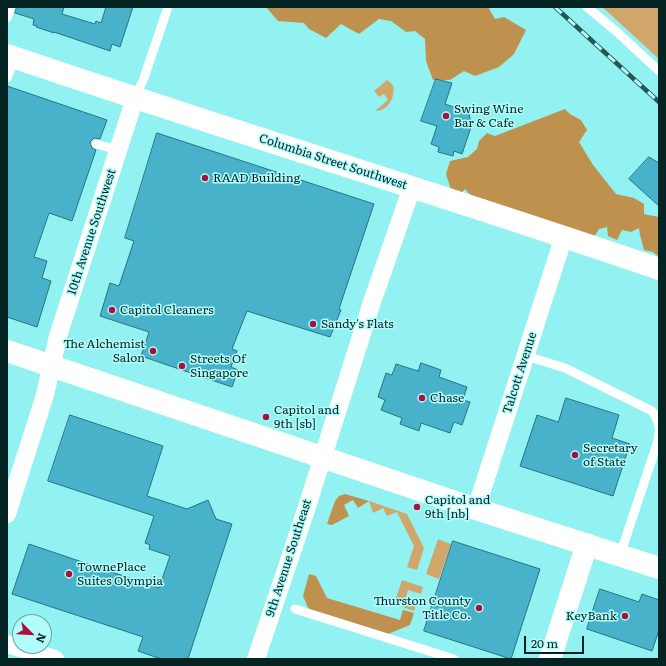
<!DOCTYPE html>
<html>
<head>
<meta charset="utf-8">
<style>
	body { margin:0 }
	#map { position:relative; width:666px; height:666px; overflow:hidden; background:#92f2f1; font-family:Literata,serif }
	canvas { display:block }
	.frame { position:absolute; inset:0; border:8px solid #042424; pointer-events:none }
	.north { position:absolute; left:12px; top:614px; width:40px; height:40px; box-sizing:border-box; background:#b2fcfb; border:1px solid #6ca6a5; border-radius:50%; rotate:114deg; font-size:11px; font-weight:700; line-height:16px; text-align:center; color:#042424 }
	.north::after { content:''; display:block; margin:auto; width:14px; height:18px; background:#a8113a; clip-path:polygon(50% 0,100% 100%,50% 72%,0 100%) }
	.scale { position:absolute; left:524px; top:636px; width:60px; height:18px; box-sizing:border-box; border:2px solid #042424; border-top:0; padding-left:5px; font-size:12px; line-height:14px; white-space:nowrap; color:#042424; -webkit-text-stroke:3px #b2fcfb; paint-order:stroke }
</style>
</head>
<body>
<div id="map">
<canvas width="666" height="666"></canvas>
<div class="frame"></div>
<div class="north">N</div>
<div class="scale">20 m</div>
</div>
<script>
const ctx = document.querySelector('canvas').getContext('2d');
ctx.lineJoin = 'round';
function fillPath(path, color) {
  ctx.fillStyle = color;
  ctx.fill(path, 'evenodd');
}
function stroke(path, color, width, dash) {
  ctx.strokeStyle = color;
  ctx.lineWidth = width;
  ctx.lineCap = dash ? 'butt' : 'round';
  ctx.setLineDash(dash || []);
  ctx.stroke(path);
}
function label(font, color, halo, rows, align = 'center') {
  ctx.font = font + ' Literata,serif';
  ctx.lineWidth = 3;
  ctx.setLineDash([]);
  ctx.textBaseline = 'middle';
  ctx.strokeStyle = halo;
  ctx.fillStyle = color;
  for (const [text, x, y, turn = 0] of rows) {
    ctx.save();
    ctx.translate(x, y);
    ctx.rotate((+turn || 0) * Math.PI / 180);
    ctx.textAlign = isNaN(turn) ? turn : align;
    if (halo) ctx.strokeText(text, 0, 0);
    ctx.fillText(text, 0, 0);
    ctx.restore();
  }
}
fillPath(new Path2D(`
	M 602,7 L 659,7 L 659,59 L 610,14 Z
	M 387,80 L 393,85 C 396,97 388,111 375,111 L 388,100 L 384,94 L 379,97 L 374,91 Z
	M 369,501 L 407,514 L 424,548 L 417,570 L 407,567 L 414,546 L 397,512 L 387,516 L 383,508 L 373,513 Z
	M 438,539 L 451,544 L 439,579 L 426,574 Z
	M 402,580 L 423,587 L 421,594 L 408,590 L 405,600 L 416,604 L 414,611 L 394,604 Z`), '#d1a66b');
fillPath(new Path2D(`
	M 266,7 L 488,7 L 495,19 L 504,17 L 526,30 L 514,54 L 499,67 L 475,76 L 464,71 L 450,80 L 433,80 L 426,61 L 425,39 L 415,31 L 406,32 L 391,21 L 379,19 L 359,34 L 341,24 L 326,38 L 309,29 L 304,23 L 278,21 Z
	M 565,109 L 570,114 L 581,120 L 587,130 L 579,142 L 593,165 L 616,194 L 634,198 L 644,204 L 644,214 L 659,217 L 659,257 L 653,252 L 644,250 L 640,235 L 639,228 L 631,232 L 622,230 L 617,240 L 608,236 L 607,227 L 599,229 L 590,243 L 502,211 L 485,199 L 474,199 L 465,189 L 460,194 L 451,190 L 446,174 L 450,161 L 468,157 L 477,149 L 479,141 L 487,133 L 495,136 Z
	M 345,494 L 369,501 L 358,508 L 353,500 L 344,505 L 349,516 L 332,525 L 327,524 L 335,501 L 339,496 Z
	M 309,574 L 316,576 L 327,598 L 400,620 L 403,610 L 414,613 L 410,625 L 388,634 L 309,610 L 303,596 Z`), '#bf914e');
const building = new Path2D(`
	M 17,7 L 64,7 L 62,14 L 95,24 L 96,21 L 101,23 L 106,7 L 133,7 L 120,47 L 112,44 L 110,51 L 54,32 L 54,33 L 36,27 L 37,26 L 33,25 L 34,19 L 15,13 Z
	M 436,79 L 452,83 L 445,104 L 462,110 L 464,112 L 469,114 L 471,123 L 472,124 L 462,154 L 454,151 L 453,156 L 438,152 L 439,147 L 431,144 L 437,126 L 421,121 Z
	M 7,86 L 107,120 L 100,139 L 94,138 L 90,142 L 92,148 L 96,150 L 72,221 L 49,213 L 34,257 L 47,261 L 42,278 L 51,281 L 37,327 L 7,317 Z
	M 157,133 L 374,204 L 339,309 L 341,310 L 330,337 L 247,311 L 232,349 L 237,351 L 231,367 L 238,370 L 232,387 L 141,356 L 149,332 L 100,316 L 110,283 L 119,286 L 134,241 L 125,238 Z
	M 649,157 L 659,163 L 659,206 L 629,179 Z
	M 421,363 L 441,370 L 439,377 L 467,387 L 463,400 L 470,402 L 462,425 L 454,422 L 450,433 L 421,423 L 419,431 L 400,424 L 402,418 L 381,410 L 385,400 L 378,397 L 386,373 L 392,375 L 396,364 L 418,371 Z
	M 566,398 L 619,415 L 612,438 L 630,444 L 613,496 L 520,466 L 537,415 L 558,422 Z
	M 70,415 L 163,446 L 147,496 L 187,509 L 208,500 L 216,519 L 232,524 L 188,659 L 161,659 L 138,651 L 143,637 L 12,594 L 29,544 L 159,588 L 170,556 L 149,549 L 150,545 L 145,543 L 154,516 L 48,481 Z
	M 453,541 L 540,569 L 511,659 L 424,631 Z
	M 600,589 L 639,602 L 642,594 L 659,600 L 659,630 L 652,651 L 587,629 Z`);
fillPath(building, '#47b2c9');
stroke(building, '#2b7281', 1);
stroke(new Path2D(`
	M 587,7 L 617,32 L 659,71
	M 7,18 L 11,7
	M 7,78 L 15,58
	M 135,98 L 144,78 L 168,7
	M 96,144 L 118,150
	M 526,356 L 565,368 L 652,411 L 657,419 L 659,428
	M 620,555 L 658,441 L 659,433
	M 295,609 L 454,659`), '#fff', 9);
stroke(new Path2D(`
	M 476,509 L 564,236
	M 7,514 L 45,395 L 58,336 L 135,98
	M 7,644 L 55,659
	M 256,659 L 306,510 L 371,305 L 412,187`), '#fff', 18);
stroke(new Path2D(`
	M 7,55 C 224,129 443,195 659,269
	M 550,659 L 587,544`), '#fff', 22);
stroke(new Path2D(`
	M 7,351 L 476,509 L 659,568`), '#fff', 22);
const rail = new Path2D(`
	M 555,7 L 659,102`);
stroke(rail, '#275656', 4.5);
stroke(rail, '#b2fcfb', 3, [9]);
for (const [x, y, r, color] of [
	[446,116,4,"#a8113a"],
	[205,178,4,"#a8113a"],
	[112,310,4,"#a8113a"],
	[313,324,4,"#a8113a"],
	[153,351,4,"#a8113a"],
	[182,366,4,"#a8113a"],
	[422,398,4,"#a8113a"],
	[266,417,4,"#a8113a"],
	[575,455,4,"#a8113a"],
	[417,507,4,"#a8113a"],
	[69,574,4,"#a8113a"],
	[479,608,4,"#a8113a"],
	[625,616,4,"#a8113a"]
]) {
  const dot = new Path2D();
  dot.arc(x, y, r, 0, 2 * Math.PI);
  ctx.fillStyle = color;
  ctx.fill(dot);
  stroke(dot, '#b2fcfb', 1.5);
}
label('12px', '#042424', '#b2fcfb', [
	["Swing Wine",454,109],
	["Bar & Cafe",454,123],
	["RAAD Building",213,178],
	["Capitol Cleaners",120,310],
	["Sandy's Flats",321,324],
	["The Alchemist",145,344,"right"],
	["Salon",145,358,"right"],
	["Streets Of",190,359],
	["Singapore",190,373],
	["Chase",430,398],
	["Capitol and",274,410],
	["9th [sb]",274,424],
	["Secretary",583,448],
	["of State",583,462],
	["Capitol and",425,500],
	["9th [nb]",425,514],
	["TownePlace",77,567],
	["Suites Olympia",77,581],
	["Thurston County",471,601,"right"],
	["Title Co.",471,615,"right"],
	["KeyBank",617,616,"right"]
], 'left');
label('12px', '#042424', '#b2fcfb', [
	["Columbia Street Southwest",333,162,18],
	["10th Avenue Southwest",92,232,-72],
	["Talcott Avenue",520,373,-72],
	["9th Avenue Southeast",289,558,-72]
]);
</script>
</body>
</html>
